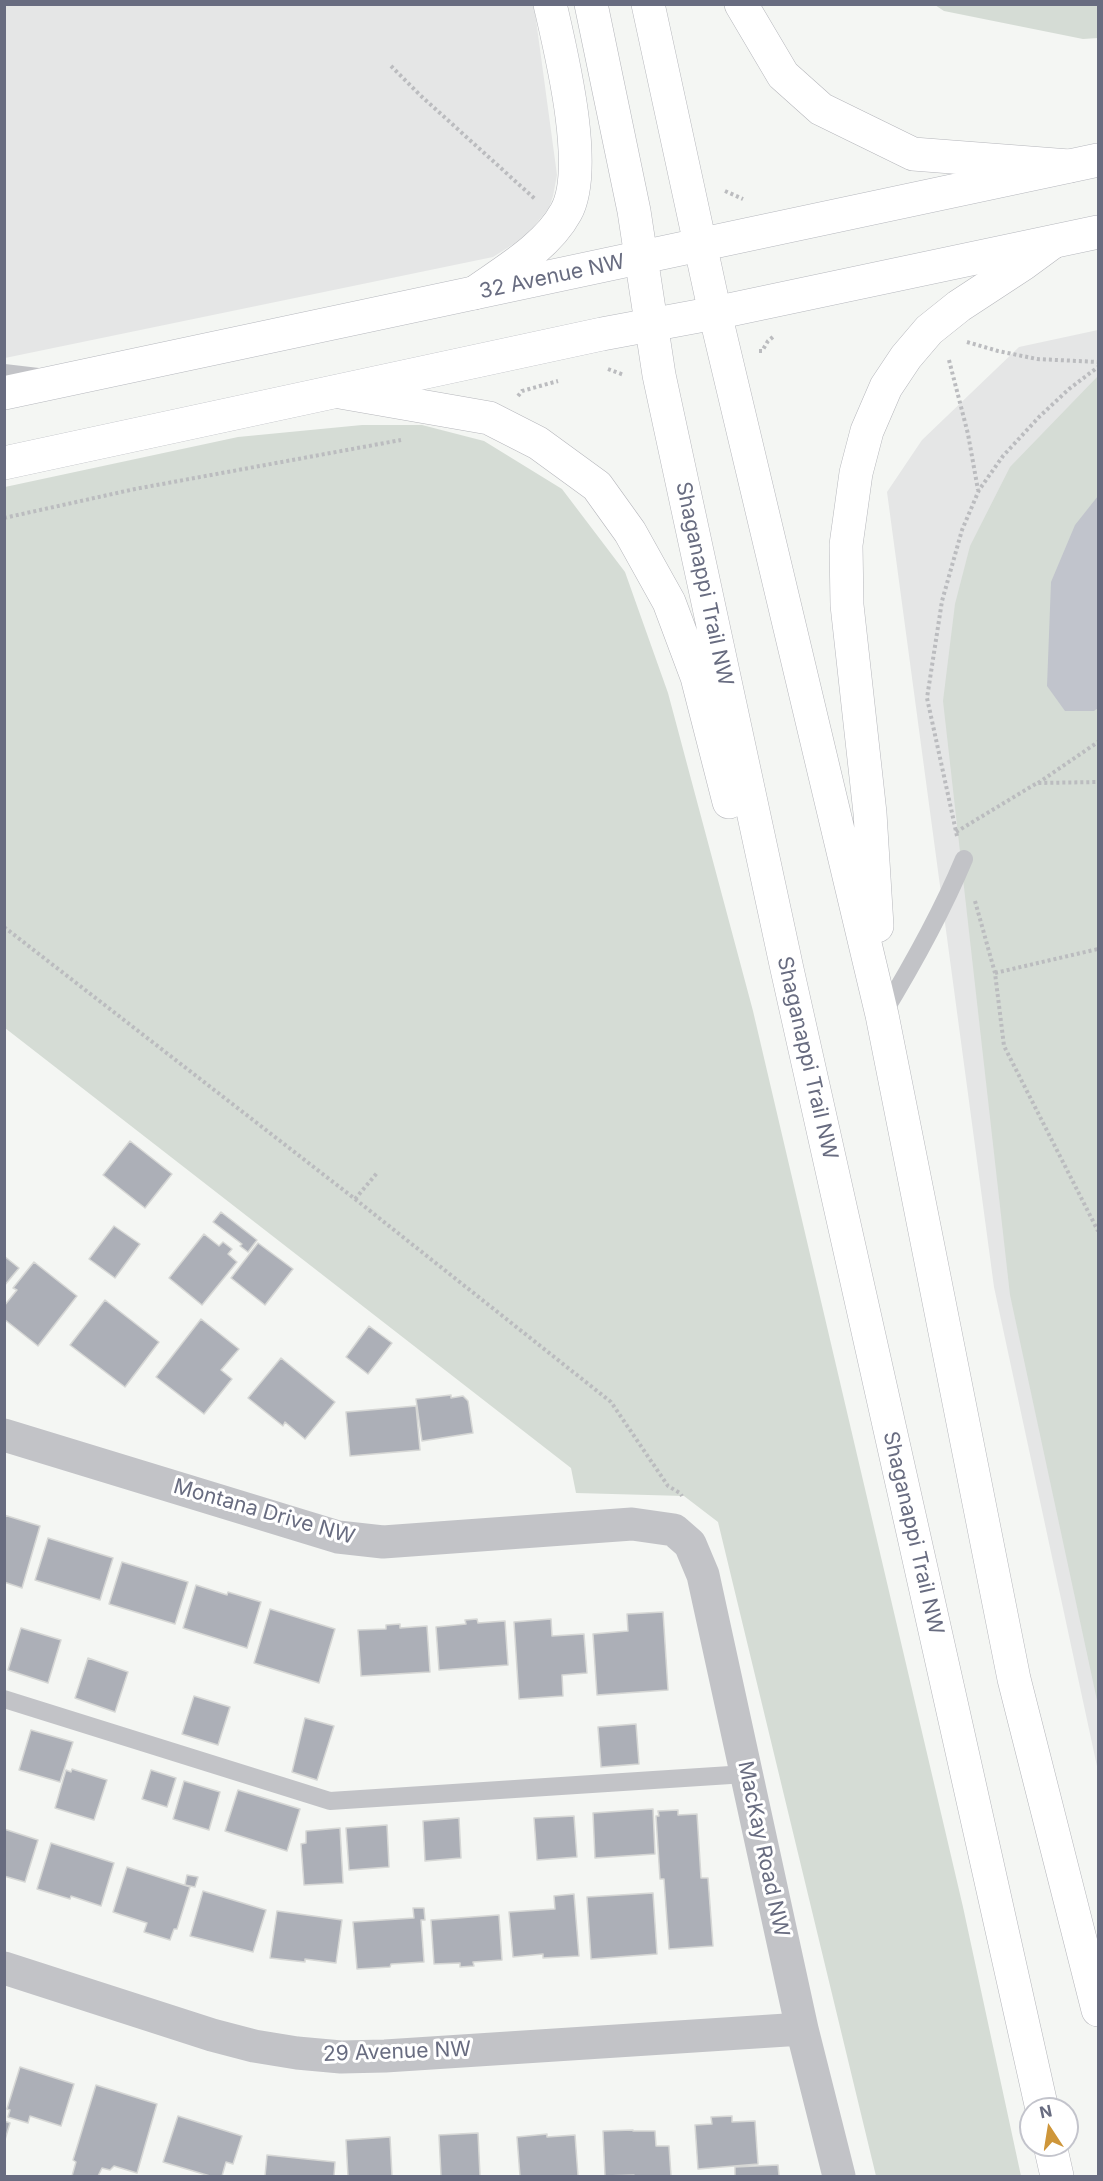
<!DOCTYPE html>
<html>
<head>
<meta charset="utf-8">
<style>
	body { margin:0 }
	#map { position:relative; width:1103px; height:2181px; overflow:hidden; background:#f4f6f3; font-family:Inter,sans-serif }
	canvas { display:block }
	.frame { position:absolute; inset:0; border:6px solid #686c80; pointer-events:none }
	.north { position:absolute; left:1019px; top:2097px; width:60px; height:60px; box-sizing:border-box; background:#fff; border:2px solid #c3c4cc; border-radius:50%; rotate:348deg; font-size:16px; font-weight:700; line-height:24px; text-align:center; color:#686c80 }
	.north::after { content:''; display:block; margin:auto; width:21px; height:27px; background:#ce963a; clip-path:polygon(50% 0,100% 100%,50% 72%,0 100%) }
</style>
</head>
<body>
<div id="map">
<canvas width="1103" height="2181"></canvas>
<div class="frame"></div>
<div class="north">N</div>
</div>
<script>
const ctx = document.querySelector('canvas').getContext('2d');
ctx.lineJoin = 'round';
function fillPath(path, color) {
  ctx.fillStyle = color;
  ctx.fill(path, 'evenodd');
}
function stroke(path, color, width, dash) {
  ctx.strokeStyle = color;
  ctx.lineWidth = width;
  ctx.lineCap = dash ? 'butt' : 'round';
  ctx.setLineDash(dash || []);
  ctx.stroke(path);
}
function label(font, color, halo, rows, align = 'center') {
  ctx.font = font + ' Inter,sans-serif';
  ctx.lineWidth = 6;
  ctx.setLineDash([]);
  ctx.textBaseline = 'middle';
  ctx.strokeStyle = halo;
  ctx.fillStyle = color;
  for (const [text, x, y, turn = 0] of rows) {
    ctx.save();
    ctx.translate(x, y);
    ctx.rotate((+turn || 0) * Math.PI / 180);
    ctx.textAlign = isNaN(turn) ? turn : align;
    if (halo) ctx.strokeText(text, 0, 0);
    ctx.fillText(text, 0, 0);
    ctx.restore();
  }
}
fillPath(new Path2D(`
	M 5,5 L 534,5 L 557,175 L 553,196 L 549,208 L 530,231 L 515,243 L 493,257 L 5,358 Z
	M 1098,330 L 1098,1771 L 994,1287 L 887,492 L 922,440 L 1019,347 Z`), '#e5e6e6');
fillPath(new Path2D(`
	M 935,5 L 1098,5 L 1098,38 L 1083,39 L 944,11 Z
	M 1098,376 L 1098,1705 L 1010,1295 L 943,701 L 955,604 L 970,546 L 1010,467 Z
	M 362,425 L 422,425 L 484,441 L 562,489 L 625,572 L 668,693 L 753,1011 L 963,1907 L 1021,2176 L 876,2176 L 718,1522 L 684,1496 L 576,1493 L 571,1468 L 5,1028 L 5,487 L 238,437 Z`), '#d5dcd5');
fillPath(new Path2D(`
	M 1098,496 L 1098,708 L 1094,711 L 1065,711 L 1047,686 L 1051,582 L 1075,525 Z`), '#c1c4cc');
const building = new Path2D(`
	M 130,1141 L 172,1174 L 145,1208 L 103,1175 Z
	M 221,1212 L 257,1240 L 248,1252 L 240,1246 L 242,1244 L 213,1222 Z
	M 114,1226 L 140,1244 L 115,1278 L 89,1259 Z
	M 204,1234 L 219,1246 L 223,1242 L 232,1249 L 228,1254 L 237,1262 L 202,1305 L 169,1278 Z
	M 258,1243 L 293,1269 L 265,1305 L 231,1278 Z
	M 4,1256 L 19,1268 L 4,1286 Z
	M 34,1262 L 77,1296 L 38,1346 L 4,1319 L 4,1306 L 17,1290 L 13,1288 Z
	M 105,1300 L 159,1342 L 125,1387 L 70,1345 Z
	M 201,1319 L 239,1349 L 221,1370 L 232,1379 L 204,1414 L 156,1377 Z
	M 369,1326 L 392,1343 L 368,1374 L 346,1357 Z
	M 281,1358 L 335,1402 L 305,1439 L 285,1422 L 283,1426 L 248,1398 Z
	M 451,1395 L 451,1398 L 463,1396 L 468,1401 L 473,1433 L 422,1441 L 416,1399 Z
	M 416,1406 L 420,1450 L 350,1456 L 346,1412 Z
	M 4,1515 L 40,1526 L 22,1588 L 4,1582 Z
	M 48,1538 L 113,1558 L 100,1600 L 35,1580 Z
	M 122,1562 L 188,1582 L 175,1624 L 109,1604 Z
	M 196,1585 L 227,1595 L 228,1592 L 261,1602 L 247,1648 L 183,1628 Z
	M 270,1609 L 335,1629 L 319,1683 L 254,1663 Z
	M 663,1612 L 668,1690 L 597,1695 L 593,1634 L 628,1631 L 627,1614 Z
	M 477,1619 L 478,1623 L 505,1621 L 508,1665 L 439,1670 L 436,1627 L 466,1624 L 465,1620 Z
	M 551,1619 L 552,1636 L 584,1634 L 587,1673 L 562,1675 L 563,1696 L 519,1699 L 514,1622 Z
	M 400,1624 L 400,1628 L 427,1626 L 430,1672 L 361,1676 L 358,1630 L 386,1629 L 386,1625 Z
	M 21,1628 L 61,1640 L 48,1683 L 8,1670 Z
	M 88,1658 L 128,1672 L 115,1712 L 75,1698 Z
	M 194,1696 L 230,1707 L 218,1745 L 182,1734 Z
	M 305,1718 L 334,1726 L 317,1780 L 292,1772 Z
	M 636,1724 L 639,1764 L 601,1767 L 598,1727 Z
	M 31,1730 L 73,1742 L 60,1782 L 19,1770 Z
	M 72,1769 L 107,1780 L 94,1820 L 55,1808 L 66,1770 L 71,1772 Z
	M 151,1770 L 176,1778 L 167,1807 L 142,1799 Z
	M 184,1781 L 220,1792 L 209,1830 L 173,1819 Z
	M 238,1790 L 300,1809 L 287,1851 L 225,1831 Z
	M 653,1809 L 655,1854 L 595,1858 L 593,1813 Z
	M 678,1810 L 678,1815 L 697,1814 L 701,1878 L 708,1878 L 713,1946 L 669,1949 L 664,1879 L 660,1879 L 656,1816 L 659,1816 L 658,1811 Z
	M 574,1816 L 577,1857 L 537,1860 L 534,1818 Z
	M 459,1818 L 461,1858 L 425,1861 L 423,1821 Z
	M 387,1825 L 389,1867 L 349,1870 L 346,1828 Z
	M 340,1828 L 343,1883 L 304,1885 L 301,1844 L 306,1843 L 306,1831 Z
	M 4,1829 L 38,1840 L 25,1882 L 4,1876 Z
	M 51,1843 L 114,1863 L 101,1906 L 71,1896 L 70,1899 L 37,1889 Z
	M 127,1867 L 190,1887 L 177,1929 L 174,1929 L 170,1940 L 144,1932 L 147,1923 L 113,1912 Z
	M 187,1875 L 198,1877 L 195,1887 L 185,1885 Z
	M 203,1891 L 266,1910 L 253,1952 L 190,1936 Z
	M 653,1893 L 657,1954 L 591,1959 L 587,1897 Z
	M 574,1894 L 579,1956 L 543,1958 L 543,1954 L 513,1957 L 509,1912 L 555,1909 L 554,1896 Z
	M 413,1908 L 424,1908 L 425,1920 L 421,1920 L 424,1962 L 391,1964 L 390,1967 L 357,1969 L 353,1922 L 414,1918 Z
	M 277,1911 L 342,1920 L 336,1963 L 305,1959 L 305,1962 L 270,1958 Z
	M 499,1915 L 502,1960 L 473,1962 L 474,1966 L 460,1967 L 460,1963 L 434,1964 L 431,1920 Z
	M 20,2067 L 74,2084 L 61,2126 L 30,2116 L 28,2123 L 8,2117 L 10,2110 L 7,2109 Z
	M 96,2085 L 157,2104 L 137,2173 L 114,2166 L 110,2170 L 102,2168 L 98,2176 L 72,2176 L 76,2162 L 73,2160 Z
	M 178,2116 L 242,2136 L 233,2164 L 226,2162 L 222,2176 L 210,2176 L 163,2162 Z
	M 732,2116 L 732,2122 L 755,2121 L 758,2164 L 698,2169 L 695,2125 L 712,2124 L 711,2117 Z
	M 4,2121 L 10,2123 L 4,2143 Z
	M 633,2130 L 633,2131 L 655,2131 L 656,2146 L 669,2146 L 671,2176 L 634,2176 L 634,2175 L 605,2176 L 603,2131 Z
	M 478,2133 L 480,2176 L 441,2176 L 439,2135 Z
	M 547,2134 L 547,2137 L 575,2135 L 578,2176 L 520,2176 L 517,2137 Z
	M 390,2137 L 392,2176 L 348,2176 L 346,2140 Z
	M 267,2155 L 335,2162 L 334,2176 L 265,2176 Z
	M 778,2165 L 779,2176 L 735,2176 L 735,2167 Z`);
fillPath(building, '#acafb7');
stroke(building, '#d6d7d5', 1.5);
const secondary = new Path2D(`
	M 4,393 L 1098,160
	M 4,463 L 602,334 L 715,313 L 1098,232`);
const primary = new Path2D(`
	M 591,4 L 634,211 L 659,375 L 787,969 L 1042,2109
	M 648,4 L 715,313 L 882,1015 L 1014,1679 L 1098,2010
	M 741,4 L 783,75 L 821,109 L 913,154 L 1069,166
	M 474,293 C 505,271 547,247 566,212 C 590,169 561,52 550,4
	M 340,392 L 489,418 L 538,443 L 597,486 L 630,532 L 669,602 L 697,677 L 729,802
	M 877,926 L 870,813 L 847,605 L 846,545 L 856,473 L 867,431 L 886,387 L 906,357 L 929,330 L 959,306 L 1023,264 L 1053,242
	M 1050,2145 L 1057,2176`);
stroke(secondary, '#b6b8be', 34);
stroke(primary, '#b5b6bb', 34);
stroke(new Path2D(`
	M 391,66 L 420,95 L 535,199
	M 725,191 L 743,199
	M 967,342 L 998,351 L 1037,359 L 1098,362
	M 759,351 L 762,351 L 768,341 L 774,336
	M 949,360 L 968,434 L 978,490
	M 608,369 L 624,375
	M 518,396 L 522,391 L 558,381
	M 4,518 L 135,489 L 401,440
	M 1038,783 L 1098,742
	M 956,832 L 1037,783 L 1098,782
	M 957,836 L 927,698 L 942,601 L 962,530 L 979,490 L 1003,456 L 1039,417 L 1069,389 L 1098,367
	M 975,901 L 995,973 L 1004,1046 L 1098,1231
	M 4,927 L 355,1199 L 611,1402 L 668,1486 L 680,1493 L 682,1496
	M 995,973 L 1098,949
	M 355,1199 L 377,1173`), '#bbbcbf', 4, [3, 3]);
stroke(new Path2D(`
	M 4,373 L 38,377
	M 882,1015 C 913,964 941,914 964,859
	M 4,1699 L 330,1801 L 746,1774`), '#c2c3c7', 18);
stroke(new Path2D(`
	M 4,1435 L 338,1537 L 383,1542 L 632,1524 L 674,1530 L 690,1544 L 703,1575 L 802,2029 L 839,2176
	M 4,1968 L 212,2035 L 254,2046 L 297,2053 L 341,2057 L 385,2056 L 802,2029`), '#c2c3c7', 33);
stroke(secondary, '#fff', 33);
stroke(primary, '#fff', 33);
label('21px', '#686c80', '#fff', [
	["32 Avenue NW",552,277,-12],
	["Shaganappi Trail NW",704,584,78],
	["Shaganappi Trail NW",807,1058,77],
	["Montana Drive NW",264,1512,16],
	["Shaganappi Trail NW",913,1533,77],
	["MacKay Road NW",763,1849,78],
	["29 Avenue NW",397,2052,-2]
]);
</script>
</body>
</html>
